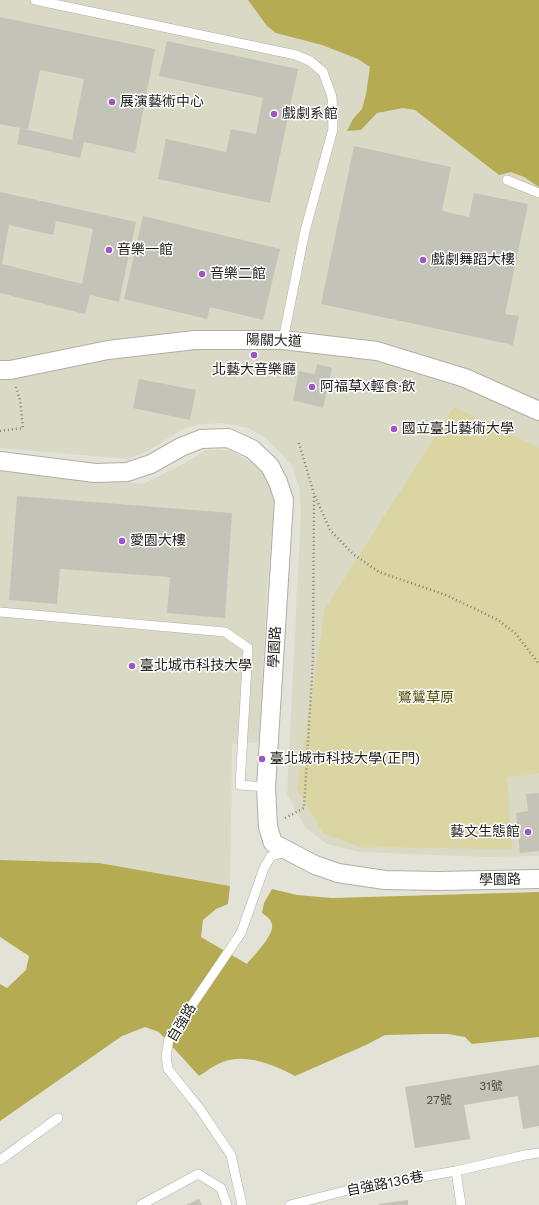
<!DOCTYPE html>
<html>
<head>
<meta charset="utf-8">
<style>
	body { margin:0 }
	canvas { display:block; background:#e3e2d7 }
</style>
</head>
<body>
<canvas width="539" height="1205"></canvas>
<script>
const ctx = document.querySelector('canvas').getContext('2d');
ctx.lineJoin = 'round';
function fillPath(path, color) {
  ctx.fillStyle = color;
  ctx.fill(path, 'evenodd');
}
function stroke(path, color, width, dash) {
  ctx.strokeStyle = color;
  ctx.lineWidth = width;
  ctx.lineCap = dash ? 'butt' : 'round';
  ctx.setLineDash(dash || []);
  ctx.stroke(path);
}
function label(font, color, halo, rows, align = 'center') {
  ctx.font = font + ' "Work Sans","Noto Sans TC",sans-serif';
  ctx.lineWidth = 3;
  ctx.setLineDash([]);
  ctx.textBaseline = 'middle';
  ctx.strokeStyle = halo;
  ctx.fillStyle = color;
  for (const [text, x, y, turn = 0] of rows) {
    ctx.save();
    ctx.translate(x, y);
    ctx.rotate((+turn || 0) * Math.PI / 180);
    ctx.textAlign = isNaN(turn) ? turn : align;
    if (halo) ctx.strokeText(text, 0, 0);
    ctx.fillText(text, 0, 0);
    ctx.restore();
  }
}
fillPath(new Path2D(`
	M 0,0 L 271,0 L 539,148 L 539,856 L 486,857 L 359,852 L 327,844 L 305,827 L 287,794 L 301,512 L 299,486 L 292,466 L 279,451 L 264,437 L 248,428 L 221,423 L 200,424 L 183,429 L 148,451 L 128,459 L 0,448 Z
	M 206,450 L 229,450 L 263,469 L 275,497 L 267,591 L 259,742 L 232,744 L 230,886 L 99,863 L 0,860 L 0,471 L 143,484 L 183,464 Z`), '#dad9c6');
fillPath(new Path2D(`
	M 454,407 L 539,448 L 539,773 L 507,777 L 512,849 L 361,847 L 324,834 L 297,789 L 325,609 Z`), '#dad5a2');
fillPath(new Path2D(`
	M 248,0 L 539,0 L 539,187 L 524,177 L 511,172 L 499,175 L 415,110 L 403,108 L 377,113 L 361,130 L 347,131 L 353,119 L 362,109 L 366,94 L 370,67 L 358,59 L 322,45 L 276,33 L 267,26 Z
	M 0,860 L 99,863 L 230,886 L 228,904 L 216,909 L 203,920 L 201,937 L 247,964 C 253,956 278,932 271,922 C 270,918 265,915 262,913 L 264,903 L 272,889 L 297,895 L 332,898 L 539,892 L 539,1037 L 472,1044 L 465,1037 L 448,1034 L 428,1034 L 385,1035 L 366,1045 L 295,1076 C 274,1065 246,1053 223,1062 C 214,1065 207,1071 199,1076 L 159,1032 L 145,1027 L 122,1036 L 0,1121 L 0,984 L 7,988 L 26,970 L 29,956 L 0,937 Z`), '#b5ab52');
fillPath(new Path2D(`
	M 0,17 L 155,49 L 135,153 L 84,142 L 80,158 L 17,144 L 20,128 L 0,124 ZM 40,70 L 84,79 L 72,140 L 20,128 L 28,129 Z
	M 167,41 L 298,69 L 270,203 L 158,179 L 166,139 L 226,152 L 231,129 L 256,134 L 263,98 L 159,76 Z
	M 354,146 L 451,167 L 442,211 L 469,217 L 474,193 L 528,204 L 505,314 L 519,316 L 513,345 L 321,304 Z
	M 0,192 L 136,222 L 119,302 L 90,295 L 85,314 L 0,293 ZM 56,221 L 93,229 L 82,284 L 2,264 L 9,225 L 53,235 Z
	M 143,216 L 280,249 L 263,320 L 210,307 L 207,319 L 124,299 Z
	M 317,364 L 332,368 L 323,408 L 293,400 L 299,371 L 315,374 Z
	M 139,379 L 196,390 L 190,420 L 133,408 Z
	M 17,496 L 232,513 L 225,618 L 167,613 L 170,577 L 60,569 L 57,604 L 9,600 Z
	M 539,793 L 539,851 L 520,853 L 516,813 L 528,811 L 526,794 Z
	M 539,1065 L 539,1126 L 523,1129 L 518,1096 L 464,1105 L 470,1139 L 415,1148 L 405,1087 Z
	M 199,1199 L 202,1205 L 186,1205 Z
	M 408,1200 L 408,1205 L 379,1205 L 379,1204 Z`), '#c4c3b8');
const lane = new Path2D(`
	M 35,0 L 296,55 L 310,61 L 323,72 L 332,97 L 333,129 L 305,231 L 283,340
	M 507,180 L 539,193
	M 0,612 L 225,632 L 248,648 L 240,785 L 266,787
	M 0,1160 L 58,1118
	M 456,1171 L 461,1205
	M 141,1205 L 198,1174 L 221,1188 L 227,1205
	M 242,1205 L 231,1155 L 200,1109 L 168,1069 L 166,1056 L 169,1039 L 241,933 L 264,868 L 271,856 L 287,852
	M 290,1205 L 356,1188 L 456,1171 L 525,1155 L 539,1153`);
const street = new Path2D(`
	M 0,370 L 10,370 L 108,350 L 195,340 L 283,340 L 377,351 L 465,378 L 539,411
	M 0,461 L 95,473 L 127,472 L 151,464 L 181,447 L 201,439 L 228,438 L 252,449 L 270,466 L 278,482 L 284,500 L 266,787 L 268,827 L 273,843 L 315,865 L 338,873 L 385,880 L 439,881 L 539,879`);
stroke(lane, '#b0afa4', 10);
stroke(street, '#b0afa4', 20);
stroke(new Path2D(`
	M 0,431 L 23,428 L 20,400 L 16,387
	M 315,496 L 330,530 L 353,554 L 379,572 L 446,595 L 498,620 L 516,634 L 539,664
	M 285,818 L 304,808 L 313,659 L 314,494 L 299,443`), '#807f78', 2.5, [1, 3]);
stroke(lane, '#fff', 9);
stroke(street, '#fff', 18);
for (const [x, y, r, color] of [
	[112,102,4,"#a055c7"],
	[274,114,4,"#a055c7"],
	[109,250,4,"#a055c7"],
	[423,260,4,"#a055c7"],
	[202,274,4,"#a055c7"],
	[254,355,4,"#a055c7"],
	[312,387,4,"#a055c7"],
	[394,429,4,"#a055c7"],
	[122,541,4,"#a055c7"],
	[132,666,4,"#a055c7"],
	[262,759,4,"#a055c7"],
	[528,832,4,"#a055c7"]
]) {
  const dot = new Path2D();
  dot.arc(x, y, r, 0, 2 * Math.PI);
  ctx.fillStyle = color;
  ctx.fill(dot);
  stroke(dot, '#fff', 1.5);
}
label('12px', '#494842', null, [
	["31號",491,1086],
	["27號",439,1100]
]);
label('14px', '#201f1b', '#fff', [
	["展演藝術中心",120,102],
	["戲劇系館",282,114],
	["音樂一館",117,250],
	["戲劇舞蹈大樓",431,260],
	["音樂二館",210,274],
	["北藝大音樂廳",254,370,"center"],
	["阿福草X輕食·飲",320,387],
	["國立臺北藝術大學",402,429],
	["愛園大樓",130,541],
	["臺北城市科技大學",140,666],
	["臺北城市科技大學(正門)",270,759],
	["藝文生態館",520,832,"right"]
], 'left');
label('14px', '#201f1b', '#fff', [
	["陽關大道",274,341,2],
	["學園路",275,647,-87],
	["學園路",500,880,-1],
	["自強路",182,1023,-59],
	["自強路136巷",385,1184,-11]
]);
label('14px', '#544d04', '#fff', [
	["鷺鷥草原",426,698]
]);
</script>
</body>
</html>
